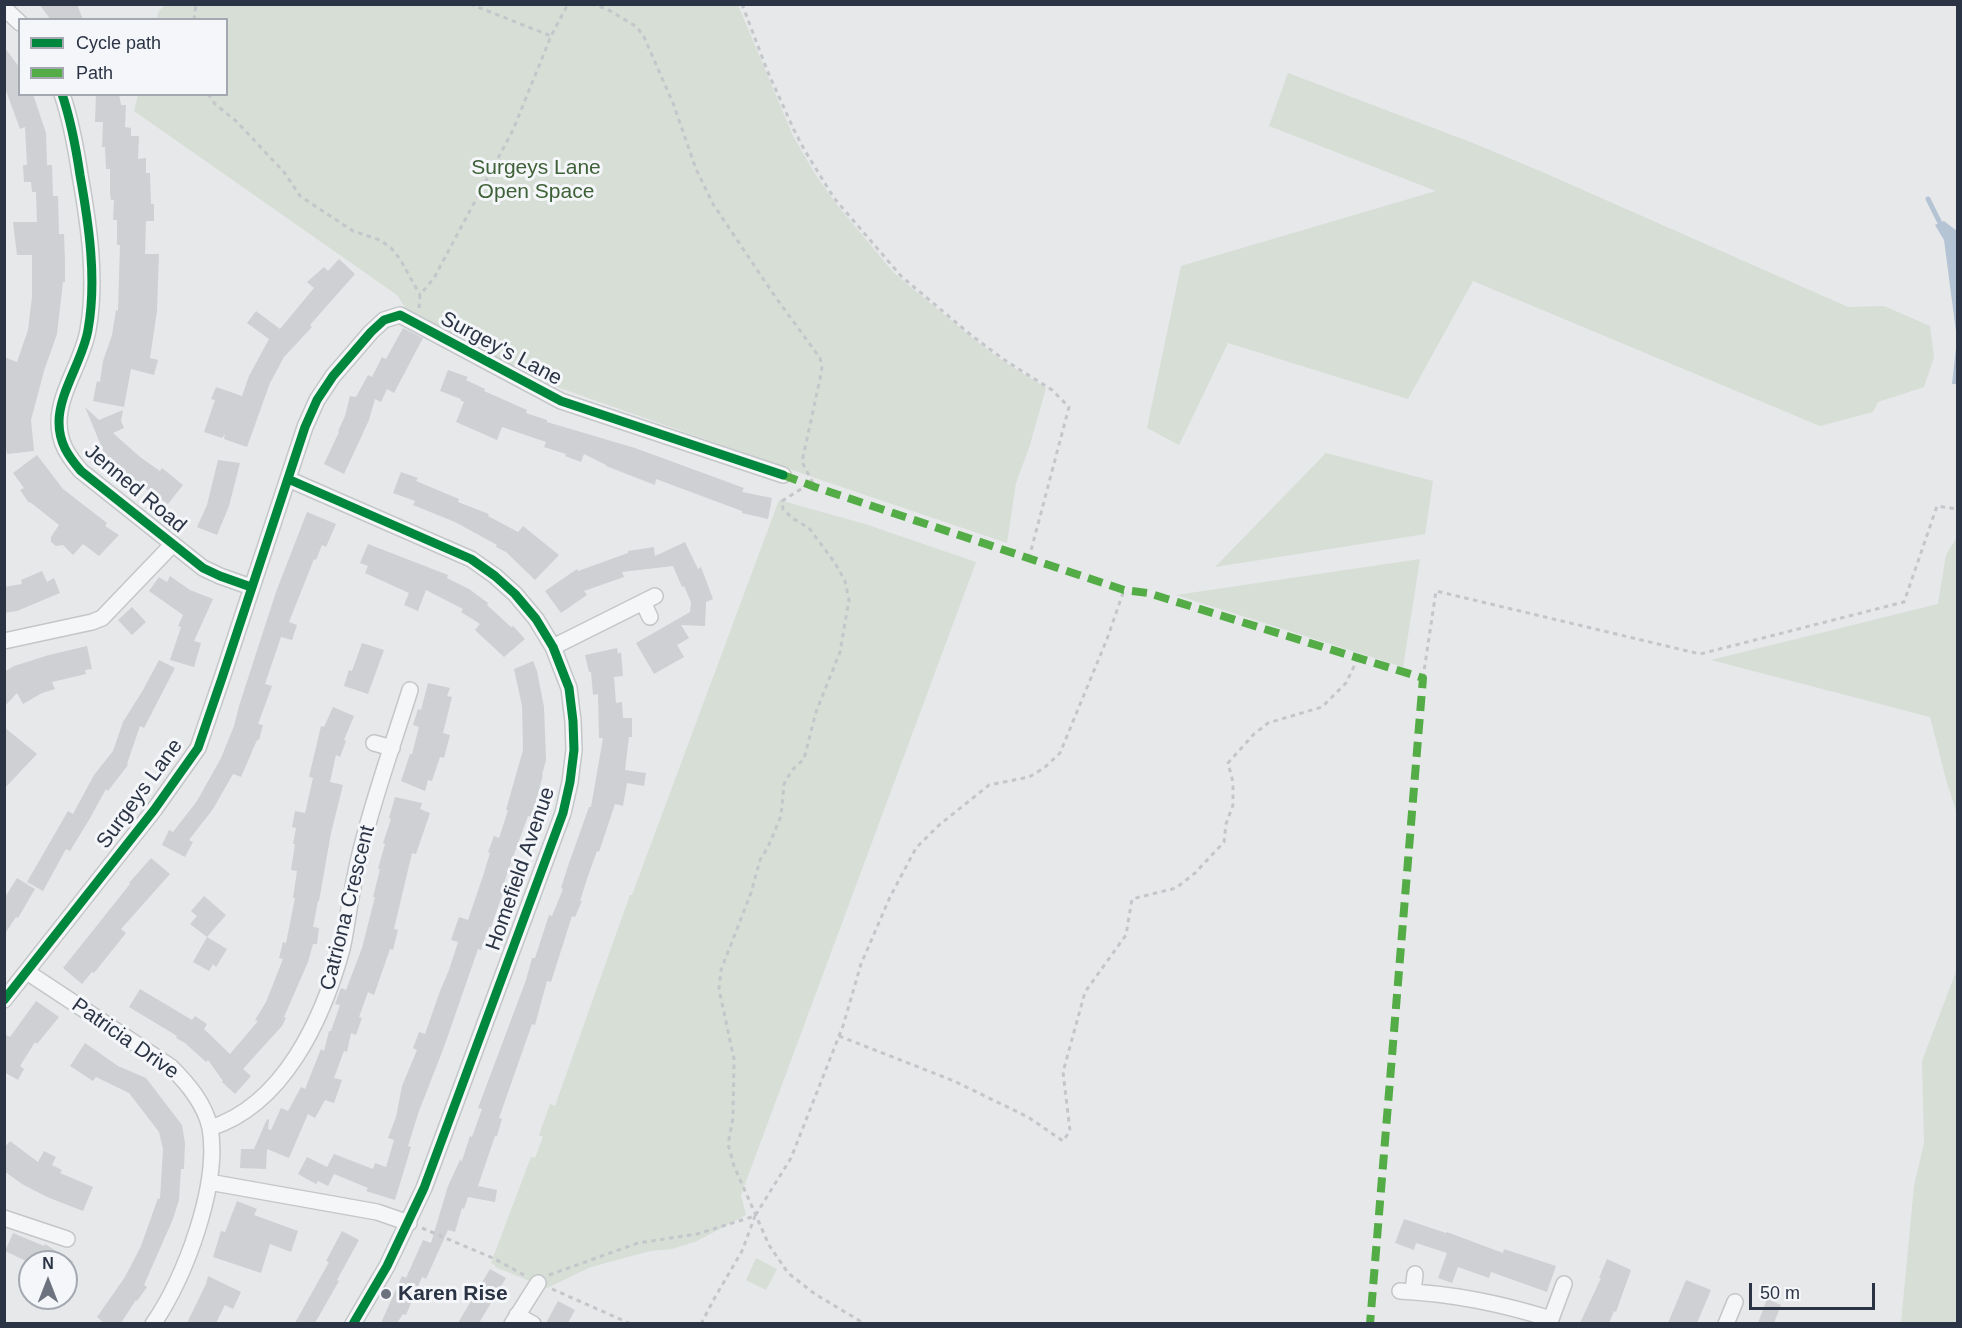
<!DOCTYPE html>
<html>
<head>
<meta charset="utf-8">
<style>
	body { margin:0 }
	#map { position:relative; width:1962px; height:1328px; overflow:hidden; background:#e6e8ea; font-family:Helvetica,sans-serif }
	canvas { display:block }
	.frame { position:absolute; inset:0; border:6px solid #2b3445; pointer-events:none }
	.legend { position:absolute; left:18px; top:18px; width:210px; height:78px; box-sizing:border-box; background:#f4f6f9; border:2px solid #a4a8b1; margin:0; padding:8px 10px; list-style:none; font-size:18px; color:#2b3445 }
	.legend li { display:flex; align-items:center; gap:12px; height:30px }
	.legend b { width:30px; border:2px solid #a4a8b1 }
	.north { position:absolute; left:18px; top:1250px; width:60px; height:60px; box-sizing:border-box; background:#f4f6f9; border:2px solid #a4a8b1; border-radius:50%; rotate:0deg; font-size:16px; font-weight:700; line-height:24px; text-align:center; color:#2b3445 }
	.north::after { content:''; display:block; margin:auto; width:21px; height:27px; background:#6c737f; clip-path:polygon(50% 0,100% 100%,50% 72%,0 100%) }
	.scale { position:absolute; left:1749px; top:1283px; width:126px; height:27px; box-sizing:border-box; border:3px solid #2b3445; border-top:0; padding-left:8px; font-size:18px; line-height:21px; white-space:nowrap; color:#2b3445; -webkit-text-stroke:4px #f4f6f9; paint-order:stroke }
</style>
</head>
<body>
<div id="map">
<canvas width="1962" height="1328"></canvas>
<div class="frame"></div>
<ul class="legend">
<li><b style="height:8px;background:#00873e"></b>Cycle path</li>
<li><b style="height:8px;background:#54ac47"></b>Path</li>
</ul>
<div class="north">N</div>
<div class="scale">50 m</div>
</div>
<script>
const ctx = document.querySelector('canvas').getContext('2d');
ctx.lineJoin = 'round';
function fillPath(path, color) {
  ctx.fillStyle = color;
  ctx.fill(path, 'evenodd');
}
function stroke(path, color, width, dash) {
  ctx.strokeStyle = color;
  ctx.lineWidth = width;
  ctx.lineCap = dash ? 'butt' : 'round';
  ctx.setLineDash(dash || []);
  ctx.stroke(path);
}
function label(font, color, halo, rows, align = 'center') {
  ctx.font = font + ' Helvetica,sans-serif';
  ctx.lineWidth = 6;
  ctx.setLineDash([]);
  ctx.textBaseline = 'middle';
  ctx.strokeStyle = halo;
  ctx.fillStyle = color;
  for (const [text, x, y, turn = 0] of rows) {
    ctx.save();
    ctx.translate(x, y);
    ctx.rotate((+turn || 0) * Math.PI / 180);
    ctx.textAlign = isNaN(turn) ? turn : align;
    if (halo) ctx.strokeText(text, 0, 0);
    ctx.fillText(text, 0, 0);
    ctx.restore();
  }
}
fillPath(new Path2D(`
	M 165,5 L 738,5 L 793,136 L 815,174 L 837,205 L 894,273 L 975,340 L 997,357 L 1046,388 L 1029,448 L 1016,483 L 1007,543 L 818,479 L 537,380 L 408,312 L 397,295 L 134,111 L 138,95 L 226,94 L 226,20 L 157,19 L 159,11 Z
	M 1288,73 L 1473,143 L 1540,171 L 1848,307 L 1884,306 L 1930,326 L 1934,357 L 1924,387 L 1878,402 L 1873,412 L 1820,426 L 1473,281 L 1408,399 L 1228,343 L 1179,445 L 1147,428 L 1181,266 L 1436,191 L 1269,126 Z
	M 1326,453 L 1433,481 L 1425,534 L 1215,567 Z
	M 779,500 L 865,524 L 976,562 L 741,1195 L 746,1215 L 697,1241 L 672,1249 L 650,1251 L 591,1267 L 547,1288 L 495,1267 L 495,1265 L 491,1263 L 531,1157 L 535,1158 L 543,1137 L 539,1135 L 550,1104 L 555,1106 L 630,895 L 632,895 Z
	M 1957,537 L 1957,814 L 1947,783 L 1930,717 L 1711,660 L 1938,604 L 1946,555 Z
	M 1420,559 L 1403,667 L 1176,595 Z
	M 1957,969 L 1957,1323 L 1901,1323 L 1914,1186 L 1924,1143 L 1922,1061 Z
	M 756,1258 L 777,1269 L 766,1290 L 746,1280 Z`), '#d6ded6');
fillPath(new Path2D(`
	M 1944,221 L 1957,231 L 1957,384 L 1952,384 L 1957,339 L 1944,240 L 1935,225 Z`), '#b4c4d5');
stroke(new Path2D(`
	M 1928,199 L 1940,223`), '#b4c4d5', 5);
fillPath(new Path2D(`
	M 39,4 L 77,4 L 83,20 L 51,20 Z
	M 4,47 L 20,68 L 20,94 L 33,94 L 46,133 L 47,165 L 52,165 L 53,196 L 58,196 L 59,234 L 64,234 L 65,262 L 65,282 L 63,282 L 57,334 L 44,371 L 31,420 L 34,451 L 7,454 L 4,439 L 4,357 L 17,362 L 28,330 L 32,297 L 32,255 L 17,255 L 13,222 L 37,222 L 36,192 L 32,192 L 31,182 L 24,182 L 23,165 L 27,165 L 25,127 L 20,129 L 4,85 Z
	M 96,94 L 119,94 L 121,105 L 126,105 L 125,127 L 131,128 L 131,136 L 139,136 L 138,159 L 146,158 L 146,173 L 150,173 L 151,204 L 154,204 L 154,221 L 146,221 L 145,254 L 159,254 L 157,311 L 150,358 L 158,360 L 154,375 L 131,369 L 124,407 L 93,401 L 97,381 L 100,382 L 103,361 L 112,335 L 116,310 L 118,311 L 120,245 L 117,245 L 117,220 L 113,220 L 114,200 L 111,200 L 110,193 L 110,169 L 106,169 L 105,147 L 102,147 L 103,122 L 95,122 Z
	M 339,259 L 355,274 L 310,325 L 312,327 L 284,357 L 270,383 L 247,447 L 224,439 L 225,434 L 222,438 L 204,432 L 215,400 L 211,399 L 216,387 L 242,396 L 249,376 L 269,339 L 247,323 L 256,311 L 280,329 L 314,288 L 307,282 L 324,267 L 328,271 Z
	M 403,328 L 423,338 L 394,393 L 387,389 L 381,402 L 375,399 L 369,420 L 344,474 L 324,464 L 339,432 L 338,431 L 345,416 L 350,396 L 356,397 L 368,375 L 372,377 L 382,357 L 386,359 Z
	M 448,370 L 468,377 L 466,380 L 485,389 L 484,391 L 527,410 L 526,413 L 547,420 L 547,422 L 635,448 L 744,488 L 742,492 L 772,498 L 768,519 L 742,513 L 742,511 L 656,479 L 655,485 L 606,466 L 606,465 L 584,454 L 581,462 L 565,456 L 566,454 L 544,447 L 546,442 L 502,427 L 497,440 L 456,422 L 464,402 L 460,400 L 461,399 L 440,391 Z
	M 85,407 L 99,420 L 123,410 L 121,421 L 124,428 L 113,433 L 140,457 L 160,471 L 162,468 L 183,485 L 168,504 L 130,478 L 105,455 Z
	M 37,455 L 63,489 L 107,523 L 105,526 L 119,535 L 99,556 L 83,544 L 73,555 L 63,545 L 56,546 L 51,542 L 51,537 L 59,525 L 30,502 L 29,503 L 20,490 L 24,488 L 13,473 Z
	M 218,460 L 240,463 L 229,506 L 217,535 L 197,527 L 207,505 Z
	M 401,472 L 418,478 L 416,481 L 459,499 L 458,502 L 489,514 L 488,516 L 518,532 L 523,526 L 559,555 L 535,580 L 506,552 L 496,547 L 497,545 L 455,522 L 413,505 L 415,501 L 393,493 Z
	M 307,512 L 336,524 L 326,547 L 322,545 L 316,560 L 314,559 L 289,622 L 297,625 L 292,640 L 281,637 L 265,684 L 272,686 L 258,724 L 263,725 L 259,740 L 257,740 L 241,777 L 233,774 L 213,809 L 189,840 L 193,842 L 185,857 L 162,845 L 169,830 L 173,832 L 197,801 L 221,758 L 234,726 L 239,706 L 276,592 Z
	M 685,542 L 698,569 L 701,567 L 713,599 L 706,602 L 705,626 L 681,625 L 689,638 L 677,645 L 684,657 L 654,674 L 636,643 L 690,612 L 691,602 L 684,586 L 682,587 L 673,566 L 622,572 L 624,577 L 584,591 L 587,595 L 561,613 L 545,591 L 577,569 L 578,571 L 628,553 L 628,551 L 654,547 L 655,556 Z
	M 368,544 L 448,575 L 447,578 L 469,589 L 488,603 L 487,605 L 511,627 L 513,626 L 525,639 L 504,657 L 475,630 L 480,624 L 461,612 L 463,609 L 426,590 L 418,611 L 404,605 L 409,593 L 365,573 L 368,566 L 360,563 Z
	M 42,571 L 47,582 L 54,578 L 60,593 L 17,611 L 4,613 L 4,587 L 22,584 L 21,580 Z
	M 170,576 L 190,590 L 213,599 L 194,641 L 201,643 L 194,667 L 170,660 L 181,627 L 178,626 L 183,615 L 149,591 L 159,577 L 167,582 Z
	M 132,607 L 146,622 L 132,635 L 118,620 Z
	M 362,643 L 384,650 L 368,694 L 344,686 L 349,670 L 352,671 Z
	M 87,646 L 92,669 L 85,670 L 86,674 L 52,682 L 55,689 L 42,693 L 23,704 L 17,693 L 4,707 L 4,672 L 14,666 L 49,655 Z
	M 617,648 L 618,654 L 621,652 L 623,676 L 614,677 L 616,703 L 622,702 L 623,718 L 632,718 L 632,737 L 629,737 L 625,770 L 646,773 L 644,786 L 627,783 L 623,806 L 615,804 L 599,852 L 597,851 L 588,876 L 580,901 L 582,901 L 575,917 L 572,916 L 551,982 L 547,981 L 535,1025 L 532,1024 L 499,1118 L 502,1119 L 497,1136 L 495,1136 L 478,1186 L 497,1190 L 495,1202 L 468,1197 L 464,1209 L 462,1208 L 455,1232 L 448,1230 L 426,1279 L 422,1277 L 406,1315 L 403,1314 L 397,1323 L 381,1323 L 402,1276 L 406,1278 L 423,1240 L 431,1243 L 448,1186 L 460,1160 L 462,1161 L 470,1136 L 472,1137 L 482,1109 L 478,1108 L 526,980 L 532,958 L 535,958 L 549,915 L 552,916 L 563,889 L 561,888 L 568,866 L 589,807 L 591,807 L 603,738 L 599,738 L 598,694 L 593,695 L 591,672 L 589,672 L 585,655 Z
	M 159,660 L 175,668 L 144,728 L 140,726 L 127,764 L 128,765 L 108,791 L 106,789 L 89,820 L 70,851 L 66,849 L 43,891 L 27,882 L 68,811 L 73,814 L 94,775 L 113,751 L 123,722 L 143,690 Z
	M 533,661 L 537,671 L 544,707 L 546,760 L 542,775 L 543,775 L 532,817 L 528,816 L 507,874 L 502,890 L 504,890 L 491,927 L 489,927 L 481,950 L 478,949 L 444,1047 L 419,1111 L 408,1146 L 411,1147 L 395,1200 L 366,1191 L 368,1188 L 334,1174 L 328,1186 L 318,1181 L 316,1184 L 298,1174 L 307,1157 L 327,1167 L 334,1154 L 373,1169 L 375,1163 L 386,1167 L 394,1140 L 388,1138 L 396,1117 L 402,1086 L 417,1050 L 413,1048 L 419,1032 L 425,1034 L 440,991 L 449,970 L 458,942 L 451,940 L 459,917 L 468,920 L 483,876 L 490,853 L 488,852 L 494,836 L 499,838 L 508,810 L 506,810 L 523,750 L 522,706 L 514,669 Z
	M 428,683 L 450,688 L 447,696 L 452,697 L 443,733 L 450,735 L 444,758 L 440,757 L 432,781 L 428,780 L 425,791 L 401,781 L 410,754 L 412,754 L 419,727 L 413,725 L 418,709 L 421,710 Z
	M 333,707 L 354,716 L 344,740 L 346,741 L 340,757 L 336,755 L 330,782 L 343,785 L 331,833 L 319,901 L 318,901 L 313,927 L 319,928 L 317,944 L 313,944 L 308,962 L 284,1017 L 286,1018 L 282,1026 L 243,1069 L 251,1076 L 235,1094 L 222,1082 L 223,1081 L 208,1060 L 206,1062 L 185,1043 L 176,1038 L 177,1036 L 129,1007 L 140,989 L 192,1020 L 195,1016 L 207,1024 L 204,1029 L 230,1054 L 258,1021 L 255,1020 L 266,1002 L 283,959 L 279,958 L 283,942 L 286,943 L 295,898 L 293,898 L 297,871 L 291,870 L 295,844 L 293,844 L 296,828 L 292,827 L 295,811 L 305,813 L 313,778 L 309,777 L 321,726 L 324,727 Z
	M 4,727 L 37,754 L 4,789 Z
	M 395,797 L 422,803 L 420,809 L 430,813 L 416,854 L 412,853 L 394,929 L 398,930 L 393,950 L 390,949 L 374,995 L 368,992 L 359,1017 L 362,1018 L 356,1035 L 351,1033 L 347,1052 L 344,1051 L 334,1078 L 342,1080 L 334,1103 L 325,1100 L 315,1118 L 308,1114 L 289,1158 L 267,1149 L 266,1169 L 240,1168 L 241,1149 L 254,1149 L 267,1119 L 269,1120 L 268,1129 L 271,1130 L 281,1108 L 288,1111 L 301,1087 L 305,1089 L 321,1049 L 324,1051 L 329,1031 L 331,1031 L 340,1005 L 335,1004 L 341,988 L 346,990 L 362,948 L 375,897 L 373,897 L 380,869 L 378,869 L 385,844 L 383,843 L 391,819 L 389,818 Z
	M 151,858 L 170,874 L 121,929 L 126,933 L 94,973 L 92,972 L 82,984 L 63,968 L 130,884 L 129,883 Z
	M 17,878 L 35,889 L 18,918 L 16,917 L 4,935 L 4,899 Z
	M 204,896 L 226,915 L 207,937 L 190,924 L 197,916 L 191,911 Z
	M 207,937 L 227,949 L 216,967 L 213,964 L 209,971 L 193,962 Z
	M 36,1001 L 59,1017 L 37,1044 L 35,1042 L 20,1066 L 24,1069 L 18,1080 L 4,1072 L 4,1034 L 10,1037 Z
	M 85,1043 L 118,1066 L 146,1078 L 182,1125 L 185,1143 L 184,1169 L 181,1169 L 179,1200 L 173,1219 L 144,1285 L 147,1287 L 137,1301 L 136,1300 L 121,1323 L 104,1323 L 97,1317 L 125,1277 L 141,1246 L 158,1198 L 160,1199 L 163,1149 L 159,1132 L 129,1093 L 96,1077 L 93,1081 L 70,1066 Z
	M 10,1141 L 38,1162 L 44,1151 L 56,1157 L 52,1165 L 62,1170 L 60,1173 L 93,1187 L 83,1211 L 47,1197 L 22,1184 L 4,1171 L 4,1148 Z
	M 237,1201 L 257,1209 L 254,1215 L 298,1231 L 291,1252 L 270,1244 L 261,1273 L 213,1257 L 221,1231 L 225,1232 Z
	M 1404,1219 L 1446,1233 L 1447,1232 L 1503,1253 L 1504,1249 L 1556,1266 L 1547,1292 L 1491,1272 L 1489,1278 L 1458,1267 L 1452,1283 L 1438,1278 L 1447,1253 L 1416,1243 L 1414,1250 L 1395,1243 Z
	M 342,1231 L 359,1240 L 337,1280 L 339,1281 L 315,1323 L 295,1323 L 329,1262 L 326,1261 Z
	M 13,1233 L 44,1246 L 45,1244 L 74,1262 L 28,1262 L 5,1251 Z
	M 1607,1259 L 1631,1270 L 1616,1312 L 1614,1311 L 1609,1323 L 1580,1323 L 1601,1278 L 1599,1278 Z
	M 490,1269 L 506,1278 L 479,1323 L 458,1323 Z
	M 208,1276 L 241,1292 L 233,1309 L 225,1305 L 216,1323 L 187,1323 L 206,1284 Z
	M 1686,1280 L 1711,1290 L 1697,1323 L 1668,1323 Z
	M 1767,1299 L 1781,1305 L 1774,1323 L 1758,1323 Z
	M 558,1301 L 575,1310 L 568,1323 L 546,1323 Z`), '#ced0d3');
const street = new Path2D(`
	M 4,8 L 20,23
	M 62,94 C 71,121 76,148 80,175 C 89,225 97,280 88,330 C 83,360 59,392 59,422 C 59,443 68,456 81,471 L 203,568 L 220,576 L 251,587
	M 288,479 L 471,559 L 495,576 L 515,594 L 536,619 L 553,647 L 569,688 L 573,721 L 574,750 L 570,782 L 563,813 L 424,1188 L 387,1266 L 353,1324
	M 643,602 L 650,617
	M 4,641 L 92,622 L 102,618 L 172,545
	M 553,647 L 655,596
	M 374,743 L 392,748
	M 27,972 L 171,1067 C 188,1084 205,1104 210,1128 C 220,1184 185,1279 153,1324
	M 4,1000 L 154,810 L 198,748 L 222,678 L 305,427 L 317,400 L 333,376 L 371,332 L 384,320 L 400,315 L 561,401 L 783,475
	M 210,1128 C 284,1105 323,1018 342,949 C 345,936 347,922 349,909 C 353,886 357,864 363,842 C 376,791 394,741 410,690
	M 209,1182 L 377,1212 L 409,1223
	M 4,1218 L 67,1239
	M 1400,1291 C 1454,1294 1499,1303 1551,1319 L 1549,1324
	M 1413,1292 L 1415,1274
	M 517,1315 L 533,1324
	M 1551,1319 L 1564,1284
	M 512,1324 L 538,1283
	M 1726,1324 L 1735,1302`);
stroke(street, '#c4c6c8', 18);
stroke(new Path2D(`
	M 470,4 L 551,36
	M 591,4 L 607,9 L 637,27 L 644,37 L 673,103 L 696,169 L 713,204 L 774,295 L 820,358 L 822,366 L 821,374 L 802,462 L 815,487
	M 742,4 L 767,70 L 794,130 L 805,151 L 834,198 L 901,276 L 971,335 L 1003,359 L 1052,390 L 1069,407 L 1029,558
	M 194,20 L 196,4
	M 208,94 L 215,104 L 236,121 L 284,172 L 300,196 L 353,231 L 380,240 L 391,248 L 400,259 L 420,295
	M 419,308 L 420,295 L 434,278 L 513,130 L 551,36 L 568,4
	M 801,489 L 782,501 L 783,509 L 792,518 L 809,528 L 835,563 L 845,581 L 849,600 L 840,652 L 816,712 L 804,759 L 792,770 L 784,784 L 781,816 L 768,847 L 760,860 L 751,893 L 721,970 L 719,989 L 734,1059 L 733,1118 L 728,1144 L 734,1166 L 769,1245 L 788,1273 L 815,1294 L 865,1324
	M 1423,678 L 1436,591 L 1700,654 L 1904,602 L 1937,506 L 1958,509
	M 839,1036 L 954,1081 L 1028,1117 L 1063,1141 L 1070,1131 L 1063,1072 L 1085,992 L 1126,935 L 1132,899 L 1176,888 L 1195,873 L 1224,842 L 1226,824 L 1233,805 L 1233,782 L 1228,763 L 1254,734 L 1268,723 L 1322,707 L 1346,683 L 1358,658
	M 422,1228 L 493,1258 L 524,1275
	M 549,1275 L 638,1243 L 697,1234 L 755,1216 L 791,1158 L 843,1026 L 861,964 L 890,897 L 916,848 L 938,826 L 989,785 L 1029,777 L 1044,768 L 1060,753 L 1107,639 L 1124,590
	M 552,1289 L 631,1324
	M 701,1324 L 714,1299 L 742,1251 L 755,1216`), '#c5c6ca', 3, [4.5, 4.5]);
stroke(street, '#f5f6f7', 15);
stroke(new Path2D(`
	M 783,475 L 815,487 L 1124,590 L 1148,593 L 1423,678 L 1370,1324`), '#54ac47', 8, [15, 8]);
stroke(new Path2D(`
	M 62,94 C 71,121 76,148 80,175 C 89,225 97,280 88,330 C 83,360 59,392 59,422 C 59,443 68,456 81,471 L 203,568 L 220,576 L 251,587
	M 288,479 L 471,559 L 495,576 L 515,594 L 536,619 L 553,647 L 569,688 L 573,721 L 574,750 L 570,782 L 563,813 L 424,1188 L 387,1266 L 353,1324
	M 4,1000 L 154,810 L 198,748 L 222,678 L 305,427 L 317,400 L 333,376 L 371,332 L 384,320 L 400,315 L 561,401 L 783,475`), '#00873e', 9);
for (const [x, y, r, color] of [
	[386,1294,6,"#6c737f"]
]) {
  const dot = new Path2D();
  dot.arc(x, y, r, 0, 2 * Math.PI);
  ctx.fillStyle = color;
  ctx.fill(dot);
  stroke(dot, '#f4f6f9', 2);
}
label('21px', '#3f6138', '#f4f6f9', [
	["Surgeys Lane",536,168],
	["Open Space",536,192]
]);
label('21px', '#2b3445', '#f4f6f9', [
	["Surgey's Lane",501,349,28],
	["Jenned Road",135,489,40],
	["Surgeys Lane",140,794,-54],
	["Homefield Avenue",521,869,-71],
	["Catriona Crescent",348,908,-76],
	["Patricia Drive",125,1039,35]
]);
label('bold 21px', '#2b3445', '#f4f6f9', [
	["Karen Rise",398,1294]
], 'left');
</script>
</body>
</html>
